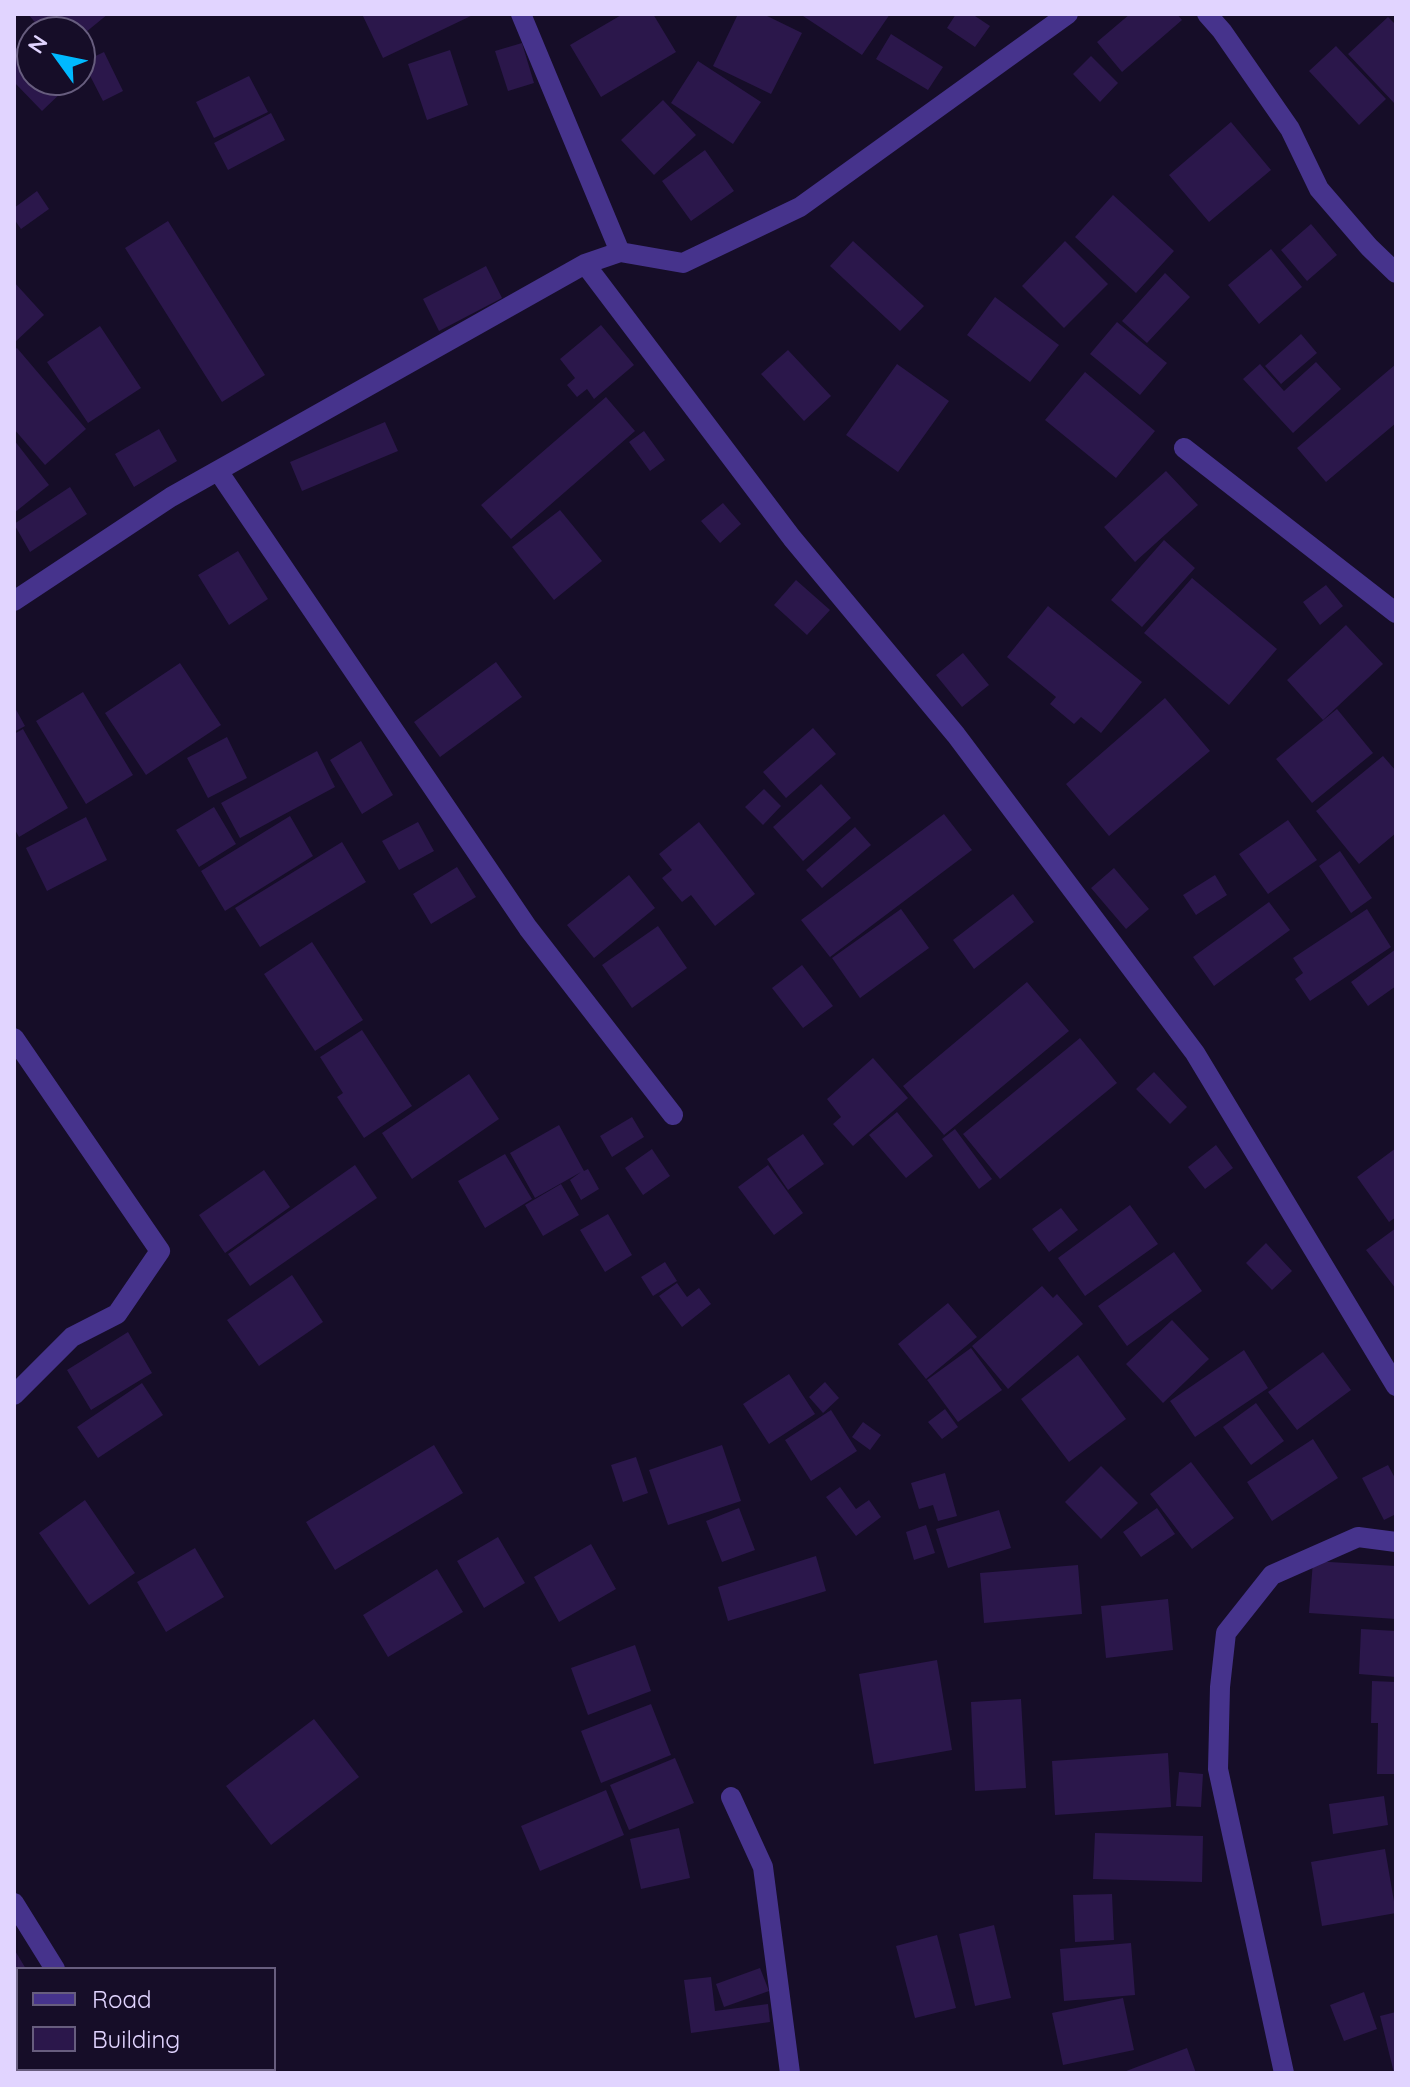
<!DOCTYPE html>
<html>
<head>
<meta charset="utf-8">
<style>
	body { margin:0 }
	#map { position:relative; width:1410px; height:2087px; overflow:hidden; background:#160d28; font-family:Quicksand,sans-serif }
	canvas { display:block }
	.frame { position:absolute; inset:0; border:16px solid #e1d4ff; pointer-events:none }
	.legend { position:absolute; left:16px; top:1967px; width:260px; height:104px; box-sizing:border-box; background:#160d28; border:2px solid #675d7e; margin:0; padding:10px 14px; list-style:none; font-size:24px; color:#e1d4ff }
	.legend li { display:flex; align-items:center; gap:16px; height:40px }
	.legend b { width:40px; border:2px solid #675d7e }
	.north { position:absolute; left:16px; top:16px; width:80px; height:80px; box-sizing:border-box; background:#160d28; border:2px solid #675d7e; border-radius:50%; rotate:303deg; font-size:22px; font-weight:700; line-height:32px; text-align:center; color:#e1d4ff }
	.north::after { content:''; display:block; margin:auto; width:28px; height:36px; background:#00b9ff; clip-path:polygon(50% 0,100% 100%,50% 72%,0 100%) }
</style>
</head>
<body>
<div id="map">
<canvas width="1410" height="2087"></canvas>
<div class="frame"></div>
<ul class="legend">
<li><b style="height:10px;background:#46338c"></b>Road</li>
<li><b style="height:22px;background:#2b174b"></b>Building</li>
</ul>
<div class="north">N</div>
</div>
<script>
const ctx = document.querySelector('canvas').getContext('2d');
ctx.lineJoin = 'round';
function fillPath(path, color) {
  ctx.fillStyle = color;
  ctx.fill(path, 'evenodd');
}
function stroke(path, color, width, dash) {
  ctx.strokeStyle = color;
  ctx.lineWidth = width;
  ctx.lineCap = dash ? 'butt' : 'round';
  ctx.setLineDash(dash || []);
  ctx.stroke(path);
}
fillPath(new Path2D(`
	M 28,14 L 108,14 L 80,37 L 80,32 L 43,32 Z
	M 362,14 L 475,14 L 383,58 Z
	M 623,14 L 653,14 L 676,52 L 601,97 L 570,45 Z
	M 738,14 L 763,14 L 802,33 L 771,94 L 713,66 Z
	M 800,14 L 890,14 L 862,55 Z
	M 956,14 L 972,14 L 990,26 L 975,47 L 947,28 Z
	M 1130,14 L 1177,14 L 1182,20 L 1122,72 L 1097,42 Z
	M 1388,17 L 1396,25 L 1395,104 L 1348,54 Z
	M 891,34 L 943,67 L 928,90 L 876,59 Z
	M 522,43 L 534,83 L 508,91 L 495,51 Z
	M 20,45 L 32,57 L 32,80 L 54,80 L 64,90 L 42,111 L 14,82 L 14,51 Z
	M 1336,46 L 1386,99 L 1359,125 L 1309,71 Z
	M 450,50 L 468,105 L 427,120 L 408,64 Z
	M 104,52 L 123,91 L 103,101 L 83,62 Z
	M 1091,56 L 1118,83 L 1100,102 L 1073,74 Z
	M 698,61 L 761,102 L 733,144 L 671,103 Z
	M 249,76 L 268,112 L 214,138 L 196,102 Z
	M 663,100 L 696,135 L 654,175 L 621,140 Z
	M 271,113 L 285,140 L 228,170 L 214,143 Z
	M 1231,122 L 1271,170 L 1209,222 L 1169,175 Z
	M 705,150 L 734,191 L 691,221 L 662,181 Z
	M 37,191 L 49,209 L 21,229 L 14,219 L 14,208 Z
	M 1113,195 L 1174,251 L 1136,293 L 1075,237 Z
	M 168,221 L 265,375 L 222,402 L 125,248 Z
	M 1311,224 L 1337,255 L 1307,281 L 1281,250 Z
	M 853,241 L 924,306 L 900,331 L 830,266 Z
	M 1065,241 L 1108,284 L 1064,328 L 1022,286 Z
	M 1271,249 L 1302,287 L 1259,324 L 1228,285 Z
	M 486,266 L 502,298 L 439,331 L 423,299 Z
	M 1165,273 L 1190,297 L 1147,343 L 1122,321 Z
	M 14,282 L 44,315 L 14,343 Z
	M 995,297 L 1059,345 L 1030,382 L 967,335 Z
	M 1117,322 L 1167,363 L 1140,395 L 1090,354 Z
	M 601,325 L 634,365 L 594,399 L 587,389 L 577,397 L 567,385 L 575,378 L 560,359 Z
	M 100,326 L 141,388 L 88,423 L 47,362 Z
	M 1301,334 L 1317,353 L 1281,384 L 1265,366 Z
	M 17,348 L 86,429 L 45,465 L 14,429 L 14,350 Z
	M 788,350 L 831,396 L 804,421 L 761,374 Z
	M 1316,362 L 1341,389 L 1293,433 L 1243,379 L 1260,364 L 1284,391 Z
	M 897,364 L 949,401 L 898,472 L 846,435 Z
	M 1396,364 L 1396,423 L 1326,482 L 1297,448 Z
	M 1085,372 L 1155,431 L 1116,478 L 1045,420 Z
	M 606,397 L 635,431 L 511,539 L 481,505 Z
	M 385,422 L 398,451 L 302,491 L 290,462 Z
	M 159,429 L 177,461 L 134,487 L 115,454 Z
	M 644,431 L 665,460 L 650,471 L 629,442 Z
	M 14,440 L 49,485 L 14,513 Z
	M 1166,471 L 1198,505 L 1135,562 L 1104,527 Z
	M 70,487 L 87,514 L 30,552 L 14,524 Z
	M 723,503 L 741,524 L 720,543 L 701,521 Z
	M 560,510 L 602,561 L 554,600 L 512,547 Z
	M 1164,540 L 1195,568 L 1142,627 L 1111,600 Z
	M 238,551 L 268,599 L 229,625 L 198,575 Z
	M 1192,578 L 1277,649 L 1229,705 L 1144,633 Z
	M 796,580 L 830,610 L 807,635 L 774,605 Z
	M 1326,585 L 1343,606 L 1320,625 L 1303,602 Z
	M 1048,606 L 1142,682 L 1101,733 L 1081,717 L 1074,724 L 1050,704 L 1056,697 L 1007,657 Z
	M 1346,625 L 1383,664 L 1323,720 L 1287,680 Z
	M 963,653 L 989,685 L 962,707 L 936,675 Z
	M 496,662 L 522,697 L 440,757 L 414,722 Z
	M 180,663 L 221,725 L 146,775 L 105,713 Z
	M 83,692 L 133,775 L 86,804 L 36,721 Z
	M 1165,698 L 1210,751 L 1109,836 L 1066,784 Z
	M 14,706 L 25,726 L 14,732 Z
	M 1337,709 L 1373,753 L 1312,803 L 1276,759 Z
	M 813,728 L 836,754 L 786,798 L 763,772 Z
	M 23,729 L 68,808 L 19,837 L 14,828 L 14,734 Z
	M 227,737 L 247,778 L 208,798 L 187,758 Z
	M 361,741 L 393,795 L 362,814 L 330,760 Z
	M 317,751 L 335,787 L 240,838 L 221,803 Z
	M 1383,756 L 1396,771 L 1396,833 L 1359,864 L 1316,811 Z
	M 821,784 L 851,818 L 803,861 L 773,827 Z
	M 764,789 L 781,806 L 763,825 L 745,807 Z
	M 214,807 L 236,844 L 199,867 L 176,830 Z
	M 944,814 L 972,850 L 830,957 L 801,920 Z
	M 290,816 L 313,856 L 225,911 L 201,871 Z
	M 86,817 L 107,860 L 47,891 L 26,848 Z
	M 1288,820 L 1317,860 L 1268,894 L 1239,854 Z
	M 418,822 L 434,851 L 399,870 L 382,841 Z
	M 699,822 L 755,894 L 715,926 L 691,895 L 682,902 L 662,878 L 672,870 L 659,854 Z
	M 855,827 L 871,845 L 822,888 L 806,870 Z
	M 342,842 L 366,882 L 260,947 L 235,908 Z
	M 1340,851 L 1372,898 L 1351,913 L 1319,866 Z
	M 457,867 L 476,897 L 431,924 L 413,894 Z
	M 1114,868 L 1149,909 L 1126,929 L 1091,888 Z
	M 629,875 L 655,908 L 594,958 L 567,925 Z
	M 1215,875 L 1227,895 L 1196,915 L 1183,895 Z
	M 1013,894 L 1034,922 L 974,969 L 953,940 Z
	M 1269,902 L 1290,930 L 1214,986 L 1193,957 Z
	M 901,909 L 929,948 L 860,998 L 832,958 Z
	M 1367,909 L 1391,947 L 1310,1001 L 1295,979 L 1303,973 L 1293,958 Z
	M 658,926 L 687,968 L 632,1008 L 602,965 Z
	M 312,942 L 363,1020 L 315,1051 L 264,974 Z
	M 1396,949 L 1396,986 L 1368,1006 L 1351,982 Z
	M 802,965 L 833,1006 L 803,1028 L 772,988 Z
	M 1027,982 L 1069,1031 L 944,1135 L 903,1086 Z
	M 362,1030 L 412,1106 L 364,1138 L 337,1097 L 343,1093 L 320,1057 Z
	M 1080,1038 L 1117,1083 L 1000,1179 L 963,1134 Z
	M 873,1058 L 908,1098 L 853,1146 L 833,1124 L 841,1117 L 827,1099 Z
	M 1154,1072 L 1187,1107 L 1170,1124 L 1136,1089 Z
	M 469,1074 L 499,1119 L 412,1179 L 382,1133 Z
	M 897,1112 L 933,1156 L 906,1178 L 869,1135 Z
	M 632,1117 L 644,1137 L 612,1157 L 600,1136 Z
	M 559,1125 L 584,1171 L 588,1169 L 599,1189 L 581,1200 L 570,1180 L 581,1172 L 535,1198 L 510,1153 Z
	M 955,1129 L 992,1179 L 979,1189 L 942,1139 Z
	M 803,1134 L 824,1164 L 788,1190 L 767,1159 Z
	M 1216,1145 L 1233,1168 L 1205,1189 L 1188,1167 Z
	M 1396,1148 L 1396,1217 L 1389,1222 L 1357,1177 Z
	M 652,1149 L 670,1176 L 643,1195 L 625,1168 Z
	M 505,1154 L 532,1199 L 485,1228 L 458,1181 Z
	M 355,1165 L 377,1198 L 250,1286 L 228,1254 Z
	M 768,1165 L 803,1213 L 774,1235 L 738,1187 Z
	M 264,1170 L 290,1207 L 225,1253 L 199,1215 Z
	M 561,1184 L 579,1215 L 543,1236 L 525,1205 Z
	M 1130,1205 L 1158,1244 L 1085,1296 L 1058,1258 Z
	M 1061,1208 L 1078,1230 L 1049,1252 L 1032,1229 Z
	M 608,1214 L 632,1255 L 605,1272 L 580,1230 Z
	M 1396,1228 L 1396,1289 L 1366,1250 Z
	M 1266,1243 L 1292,1271 L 1272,1290 L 1246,1263 Z
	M 1174,1252 L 1202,1291 L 1127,1346 L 1098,1306 Z
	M 665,1262 L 677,1281 L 653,1296 L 641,1277 Z
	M 292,1275 L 323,1322 L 259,1366 L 227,1320 Z
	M 677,1283 L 687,1297 L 699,1288 L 711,1304 L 682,1327 L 659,1296 Z
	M 1042,1286 L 1053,1298 L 1057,1294 L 1083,1324 L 1008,1389 L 972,1346 Z
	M 948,1303 L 977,1337 L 926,1379 L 898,1344 Z
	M 1172,1320 L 1209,1359 L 1163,1403 L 1126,1364 Z
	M 128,1332 L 152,1373 L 91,1410 L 67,1370 Z
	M 971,1348 L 1002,1390 L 958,1422 L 927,1380 Z
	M 1244,1350 L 1268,1388 L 1195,1437 L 1170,1401 Z
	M 1323,1352 L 1351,1390 L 1297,1430 L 1268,1392 Z
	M 1078,1355 L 1126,1419 L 1069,1462 L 1021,1399 Z
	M 789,1374 L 815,1414 L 769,1444 L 743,1404 Z
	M 825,1382 L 839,1398 L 823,1413 L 809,1397 Z
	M 142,1383 L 163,1415 L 98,1458 L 77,1427 Z
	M 1256,1403 L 1284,1441 L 1251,1465 L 1223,1427 Z
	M 945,1409 L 958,1427 L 942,1439 L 928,1422 Z
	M 831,1410 L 857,1451 L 811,1481 L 785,1440 Z
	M 863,1422 L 881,1435 L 870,1450 L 852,1437 Z
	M 1313,1439 L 1338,1478 L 1272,1521 L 1247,1482 Z
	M 434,1445 L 463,1493 L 335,1570 L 306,1522 Z
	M 722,1445 L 741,1501 L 668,1525 L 649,1470 Z
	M 636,1457 L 648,1493 L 623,1502 L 611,1465 Z
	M 1191,1462 L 1234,1518 L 1192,1549 L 1150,1494 Z
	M 1388,1465 L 1396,1480 L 1396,1514 L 1384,1520 L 1362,1478 Z
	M 1101,1466 L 1138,1503 L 1101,1539 L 1065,1502 Z
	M 945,1473 L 957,1516 L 938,1521 L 933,1505 L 919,1509 L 911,1483 Z
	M 840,1487 L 856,1509 L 869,1500 L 881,1517 L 856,1536 L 826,1497 Z
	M 85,1500 L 135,1573 L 89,1605 L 39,1533 Z
	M 739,1508 L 755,1550 L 722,1562 L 706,1521 Z
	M 1157,1508 L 1175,1534 L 1141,1557 L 1123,1532 Z
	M 999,1510 L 1011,1548 L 948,1568 L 936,1529 Z
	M 926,1525 L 935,1553 L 914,1560 L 906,1532 Z
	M 498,1537 L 525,1583 L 484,1608 L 457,1561 Z
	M 591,1544 L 616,1589 L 559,1622 L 534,1577 Z
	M 195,1548 L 224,1597 L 166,1632 L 137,1582 Z
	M 816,1556 L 826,1591 L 728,1621 L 718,1587 Z
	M 1313,1561 L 1396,1566 L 1396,1619 L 1309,1613 Z
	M 1078,1565 L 1082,1614 L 984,1623 L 980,1573 Z
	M 437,1569 L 463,1612 L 388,1657 L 363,1615 Z
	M 1168,1599 L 1173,1650 L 1106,1658 L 1101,1606 Z
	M 1361,1629 L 1396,1631 L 1396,1677 L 1359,1674 Z
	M 635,1645 L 651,1691 L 588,1715 L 571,1668 Z
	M 937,1660 L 952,1750 L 874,1764 L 859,1674 Z
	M 1372,1681 L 1396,1682 L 1396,1774 L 1377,1774 L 1378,1723 L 1371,1723 Z
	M 1021,1699 L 1026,1788 L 975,1791 L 971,1702 Z
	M 651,1704 L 671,1755 L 601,1783 L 581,1731 Z
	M 314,1719 L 359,1777 L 271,1845 L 226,1786 Z
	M 1168,1753 L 1171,1807 L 1055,1815 L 1052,1761 Z
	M 675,1758 L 694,1803 L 629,1830 L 610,1785 Z
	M 1179,1772 L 1203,1774 L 1201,1807 L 1176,1806 Z
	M 606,1790 L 624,1835 L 540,1871 L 521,1826 Z
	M 1384,1796 L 1388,1825 L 1333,1834 L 1329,1804 Z
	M 679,1828 L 690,1878 L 641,1889 L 630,1839 Z
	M 1095,1833 L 1203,1836 L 1202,1882 L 1093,1879 Z
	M 1385,1849 L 1396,1913 L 1322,1926 L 1311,1862 Z
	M 1112,1894 L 1114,1940 L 1075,1942 L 1073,1895 Z
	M 994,1925 L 1011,1998 L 975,2006 L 959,1934 Z
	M 937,1935 L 956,2008 L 915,2018 L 896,1946 Z
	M 1131,1943 L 1135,1995 L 1064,2001 L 1060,1949 Z
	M 14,1949 L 26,1969 L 18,1969 L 18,2004 L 14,2006 Z
	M 760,1968 L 769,1991 L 724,2007 L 716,1984 Z
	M 711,1977 L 715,2011 L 768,2004 L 770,2022 L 691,2033 L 684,1980 Z
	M 1364,1992 L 1377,2029 L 1344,2041 L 1330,2005 Z
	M 1123,1998 L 1134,2050 L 1063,2065 L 1052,2013 Z
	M 1396,2012 L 1396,2073 L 1394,2073 L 1380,2016 Z
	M 1187,2048 L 1196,2073 L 1121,2073 Z`), '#2b174b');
stroke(new Path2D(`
	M 521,14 L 620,252
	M 1207,14 L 1222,31 L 1290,129 L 1319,189 L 1369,247 L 1396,273
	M 585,264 L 792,538 L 956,735 L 1195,1053 L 1396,1386
	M 1184,448 L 1396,613
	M 218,471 L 528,928 L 673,1115
	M 14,601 L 171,497 L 585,264 L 620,252 L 683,263 L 800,207 L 1068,14
	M 14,1038 L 160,1251 L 117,1314 L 72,1337 L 14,1395
	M 731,1797 L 763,1867 L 790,2073
	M 14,1903 L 55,1969
	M 118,2069 L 120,2073
	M 1284,2073 L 1218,1769 L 1220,1687 L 1226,1633 L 1272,1575 L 1358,1537 L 1396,1542`), '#46338c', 20);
</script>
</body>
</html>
